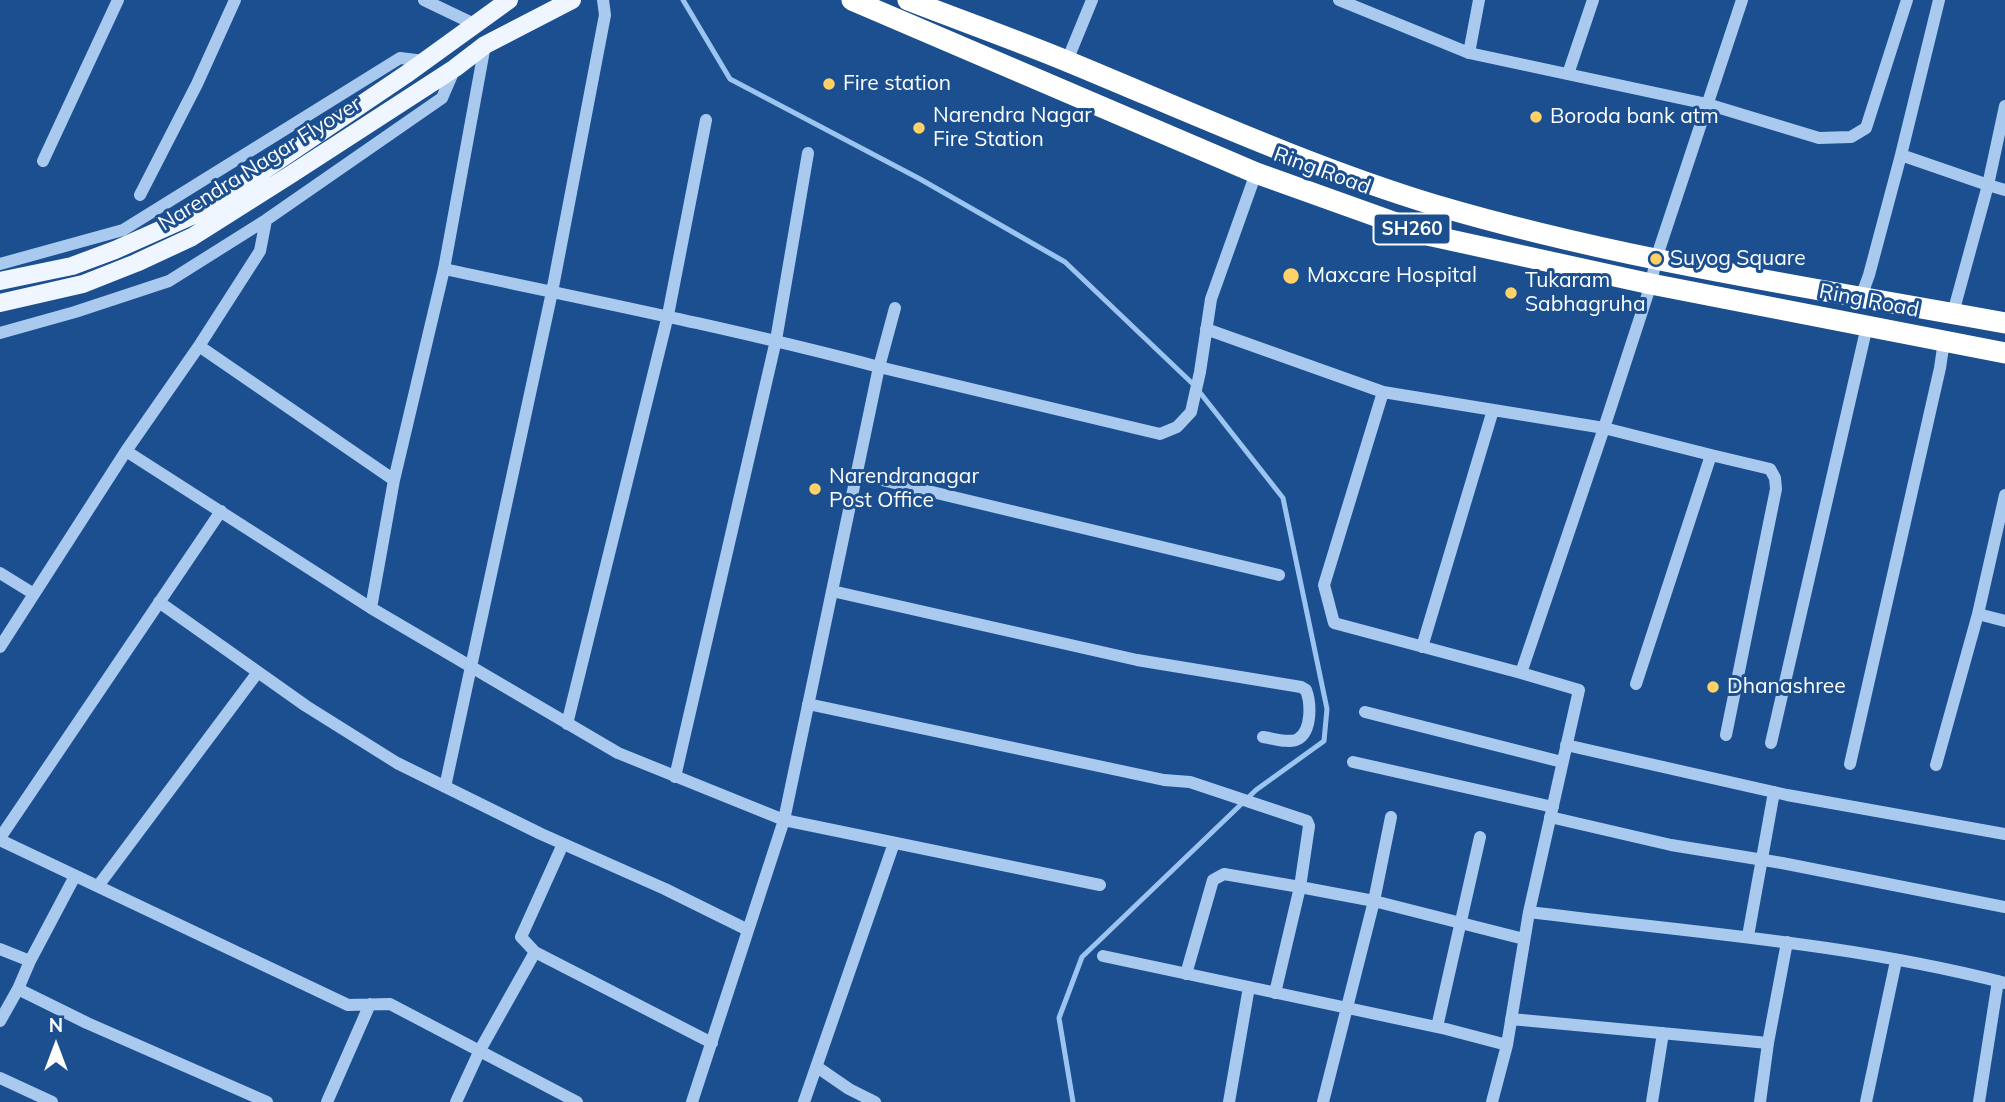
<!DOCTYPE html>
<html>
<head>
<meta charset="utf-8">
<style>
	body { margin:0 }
	#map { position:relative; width:2005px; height:1102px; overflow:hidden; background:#1b4f8f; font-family:Mulish,sans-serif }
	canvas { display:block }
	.north { position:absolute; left:21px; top:1011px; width:70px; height:70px; -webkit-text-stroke:5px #1b4f8f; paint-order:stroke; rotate:0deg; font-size:19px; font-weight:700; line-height:28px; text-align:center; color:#fff }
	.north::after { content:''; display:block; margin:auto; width:24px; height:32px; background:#fff; clip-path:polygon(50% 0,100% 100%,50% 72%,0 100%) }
</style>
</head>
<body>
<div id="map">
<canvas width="2005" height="1102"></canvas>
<div class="north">N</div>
</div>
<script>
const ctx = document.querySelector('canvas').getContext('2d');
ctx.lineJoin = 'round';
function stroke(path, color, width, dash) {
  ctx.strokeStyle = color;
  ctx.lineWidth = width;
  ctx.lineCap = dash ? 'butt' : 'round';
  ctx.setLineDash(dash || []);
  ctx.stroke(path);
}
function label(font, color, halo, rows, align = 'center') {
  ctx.font = font + ' Mulish,sans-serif';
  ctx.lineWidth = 6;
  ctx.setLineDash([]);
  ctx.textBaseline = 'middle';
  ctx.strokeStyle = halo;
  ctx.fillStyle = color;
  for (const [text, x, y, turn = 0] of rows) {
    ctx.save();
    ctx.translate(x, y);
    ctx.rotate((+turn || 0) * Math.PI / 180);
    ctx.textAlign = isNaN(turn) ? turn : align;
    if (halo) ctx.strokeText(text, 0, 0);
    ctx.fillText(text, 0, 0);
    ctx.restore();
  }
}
stroke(new Path2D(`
	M 683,0 L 730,79 L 920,179 L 1065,262 L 1194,385 L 1283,498 L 1327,709 L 1324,741 L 1256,790 L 1082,957 L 1059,1018 L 1073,1102`), '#9cc4f0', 5);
stroke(new Path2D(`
	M 424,0 L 474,24
	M 1339,0 L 1469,53 L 1707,104 L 1819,138 L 1851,137 L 1866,128 L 1907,0
	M 1469,53 L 1479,0
	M 1067,61 L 1092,0
	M 1568,74 L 1593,0
	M 1901,155 L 1939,0
	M 43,161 L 118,0
	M 140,195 L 197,84 L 235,0
	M 0,264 L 123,230 L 400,58 L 424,61
	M 444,269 C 590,300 735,329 879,367 L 784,820 L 618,753 L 371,608 L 394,480 L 444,269 L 485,45
	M 1861,297 L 1869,275 L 1901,155 L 1988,185 L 2005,106
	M 895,308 L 879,367 L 1160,434 L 1177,427 L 1191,412 L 1200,372 L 1211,299 L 1256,173
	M 1953,313 L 1988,185 L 2005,190
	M 1206,329 L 1383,392 L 1604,428 L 1711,455 L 1636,684
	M 0,333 L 75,312 L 169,281 L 266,220 L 442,98 L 455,68
	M 199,346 L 394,480
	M 1383,392 L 1324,585 L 1334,623 L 1521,673
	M 126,451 L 371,608
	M 1711,455 L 1770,469 L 1775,478 L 1776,489 L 1726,735
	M 857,474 L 1279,575
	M 0,573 L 34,594
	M 832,591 L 1137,660 L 1301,687 L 1306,690 C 1311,703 1312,731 1298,739 C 1290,744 1272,738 1263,737
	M 159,602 L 306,706 L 397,763 L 541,834 L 665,889 L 748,930
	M 1978,614 L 2005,621
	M 0,647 L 126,451 L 199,346 L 260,251 L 266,220
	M 1422,647 L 1493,410
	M 808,704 L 1164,780 L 1190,782 L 1307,821 L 1309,826 L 1300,887 L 1224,874 L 1213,880 L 1186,974
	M 1365,712 L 1562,762
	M 567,724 L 668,315 L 706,120
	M 1771,743 L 1867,326
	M 1566,745 L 1787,795 L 2005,834
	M 1353,762 L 1553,807
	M 1850,764 L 1940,368 L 1944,341
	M 1936,765 L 1978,614 L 2005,495
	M 675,777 L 776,340 L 808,153
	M 445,787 L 552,292 L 605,15 L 603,0
	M 1550,817 L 1671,845 L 1782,863 L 2005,907
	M 0,838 L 221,511
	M 0,840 L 348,1005 L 390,1004 L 577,1102
	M 98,886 L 258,672
	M 1529,912 C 1688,932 1849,943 2005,983
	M 1748,936 L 1774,792
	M 0,949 L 30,961 L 18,989 L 87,1023 L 267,1102
	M 535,952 L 521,937 L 563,844
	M 1103,956 L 1249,987
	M 30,961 L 75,876
	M 1275,993 L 1300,887 L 1374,901 L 1524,939
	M 1511,1019 L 1768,1043
	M 0,1021 L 18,989
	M 1437,1027 L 1480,837
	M 817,1067 L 849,1089 L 875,1102
	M 0,1078 L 52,1102
	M 327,1102 L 370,1004
	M 456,1102 L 480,1050 L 535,952 L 712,1043
	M 692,1102 L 784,820 L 1100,885
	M 804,1102 L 894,843
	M 1229,1102 L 1249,987 L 1446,1029 L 1507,1045
	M 1323,1102 L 1374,901 L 1391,817
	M 1492,1102 L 1507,1045 L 1529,912 L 1579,690 L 1521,673 L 1604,428 L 1651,284 L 1656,259 L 1742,0
	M 1652,1102 L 1663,1033
	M 1760,1102 L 1768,1043 L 1787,942
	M 1866,1102 L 1896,961
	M 1979,1102 L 1998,981`), '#a9c9ee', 12);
stroke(new Path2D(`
	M 0,281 L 72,266 L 115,250 L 205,210 L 408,73 L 509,0
	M 0,303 L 83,284 L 136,263 L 192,237 L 290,175 L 455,68 L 485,45 L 572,0`), '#f0f6ff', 18);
stroke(new Path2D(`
	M 852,0 L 1256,173 L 1432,236 L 1651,284 L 2005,353
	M 908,0 C 962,21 1016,40 1069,62 C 1190,112 1310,167 1435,205 C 1621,260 1814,288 2005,323`), '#fff', 21);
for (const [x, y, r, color] of [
	[829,84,7,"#ffd166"],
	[1536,117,7,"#ffd166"],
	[919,128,7,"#ffd166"],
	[1656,259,7,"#ffd166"],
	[1291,276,9,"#ffd166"],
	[1511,293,7,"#ffd166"],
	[815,489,7,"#ffd166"],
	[1713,687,7,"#ffd166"]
]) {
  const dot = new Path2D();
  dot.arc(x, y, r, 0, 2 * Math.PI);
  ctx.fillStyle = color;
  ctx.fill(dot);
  stroke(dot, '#1b4f8f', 2.5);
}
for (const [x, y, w] of [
	[1412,229,77]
]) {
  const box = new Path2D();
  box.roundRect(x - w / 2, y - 15.5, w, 31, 5);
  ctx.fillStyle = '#1b4f8f';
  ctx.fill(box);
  stroke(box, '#fff', 2);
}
label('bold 19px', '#fff', null, [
	["SH260",1412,229]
]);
label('21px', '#fff', '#1b4f8f', [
	["Fire station",843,84],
	["Narendra Nagar",933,116],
	["Fire Station",933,140],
	["Boroda bank atm",1550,117],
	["Suyog Square",1670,259],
	["Maxcare Hospital",1307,276],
	["Tukaram",1525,281],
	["Sabhagruha",1525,305],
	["Narendranagar",829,477],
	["Post Office",829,501],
	["Dhanashree",1727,687]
], 'left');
label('21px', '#fff', '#1b4f8f', [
	["Narendra Nagar Flyover",260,164,-32],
	["Ring Road",1322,171,20],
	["Ring Road",1869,301,11]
]);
</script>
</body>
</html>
